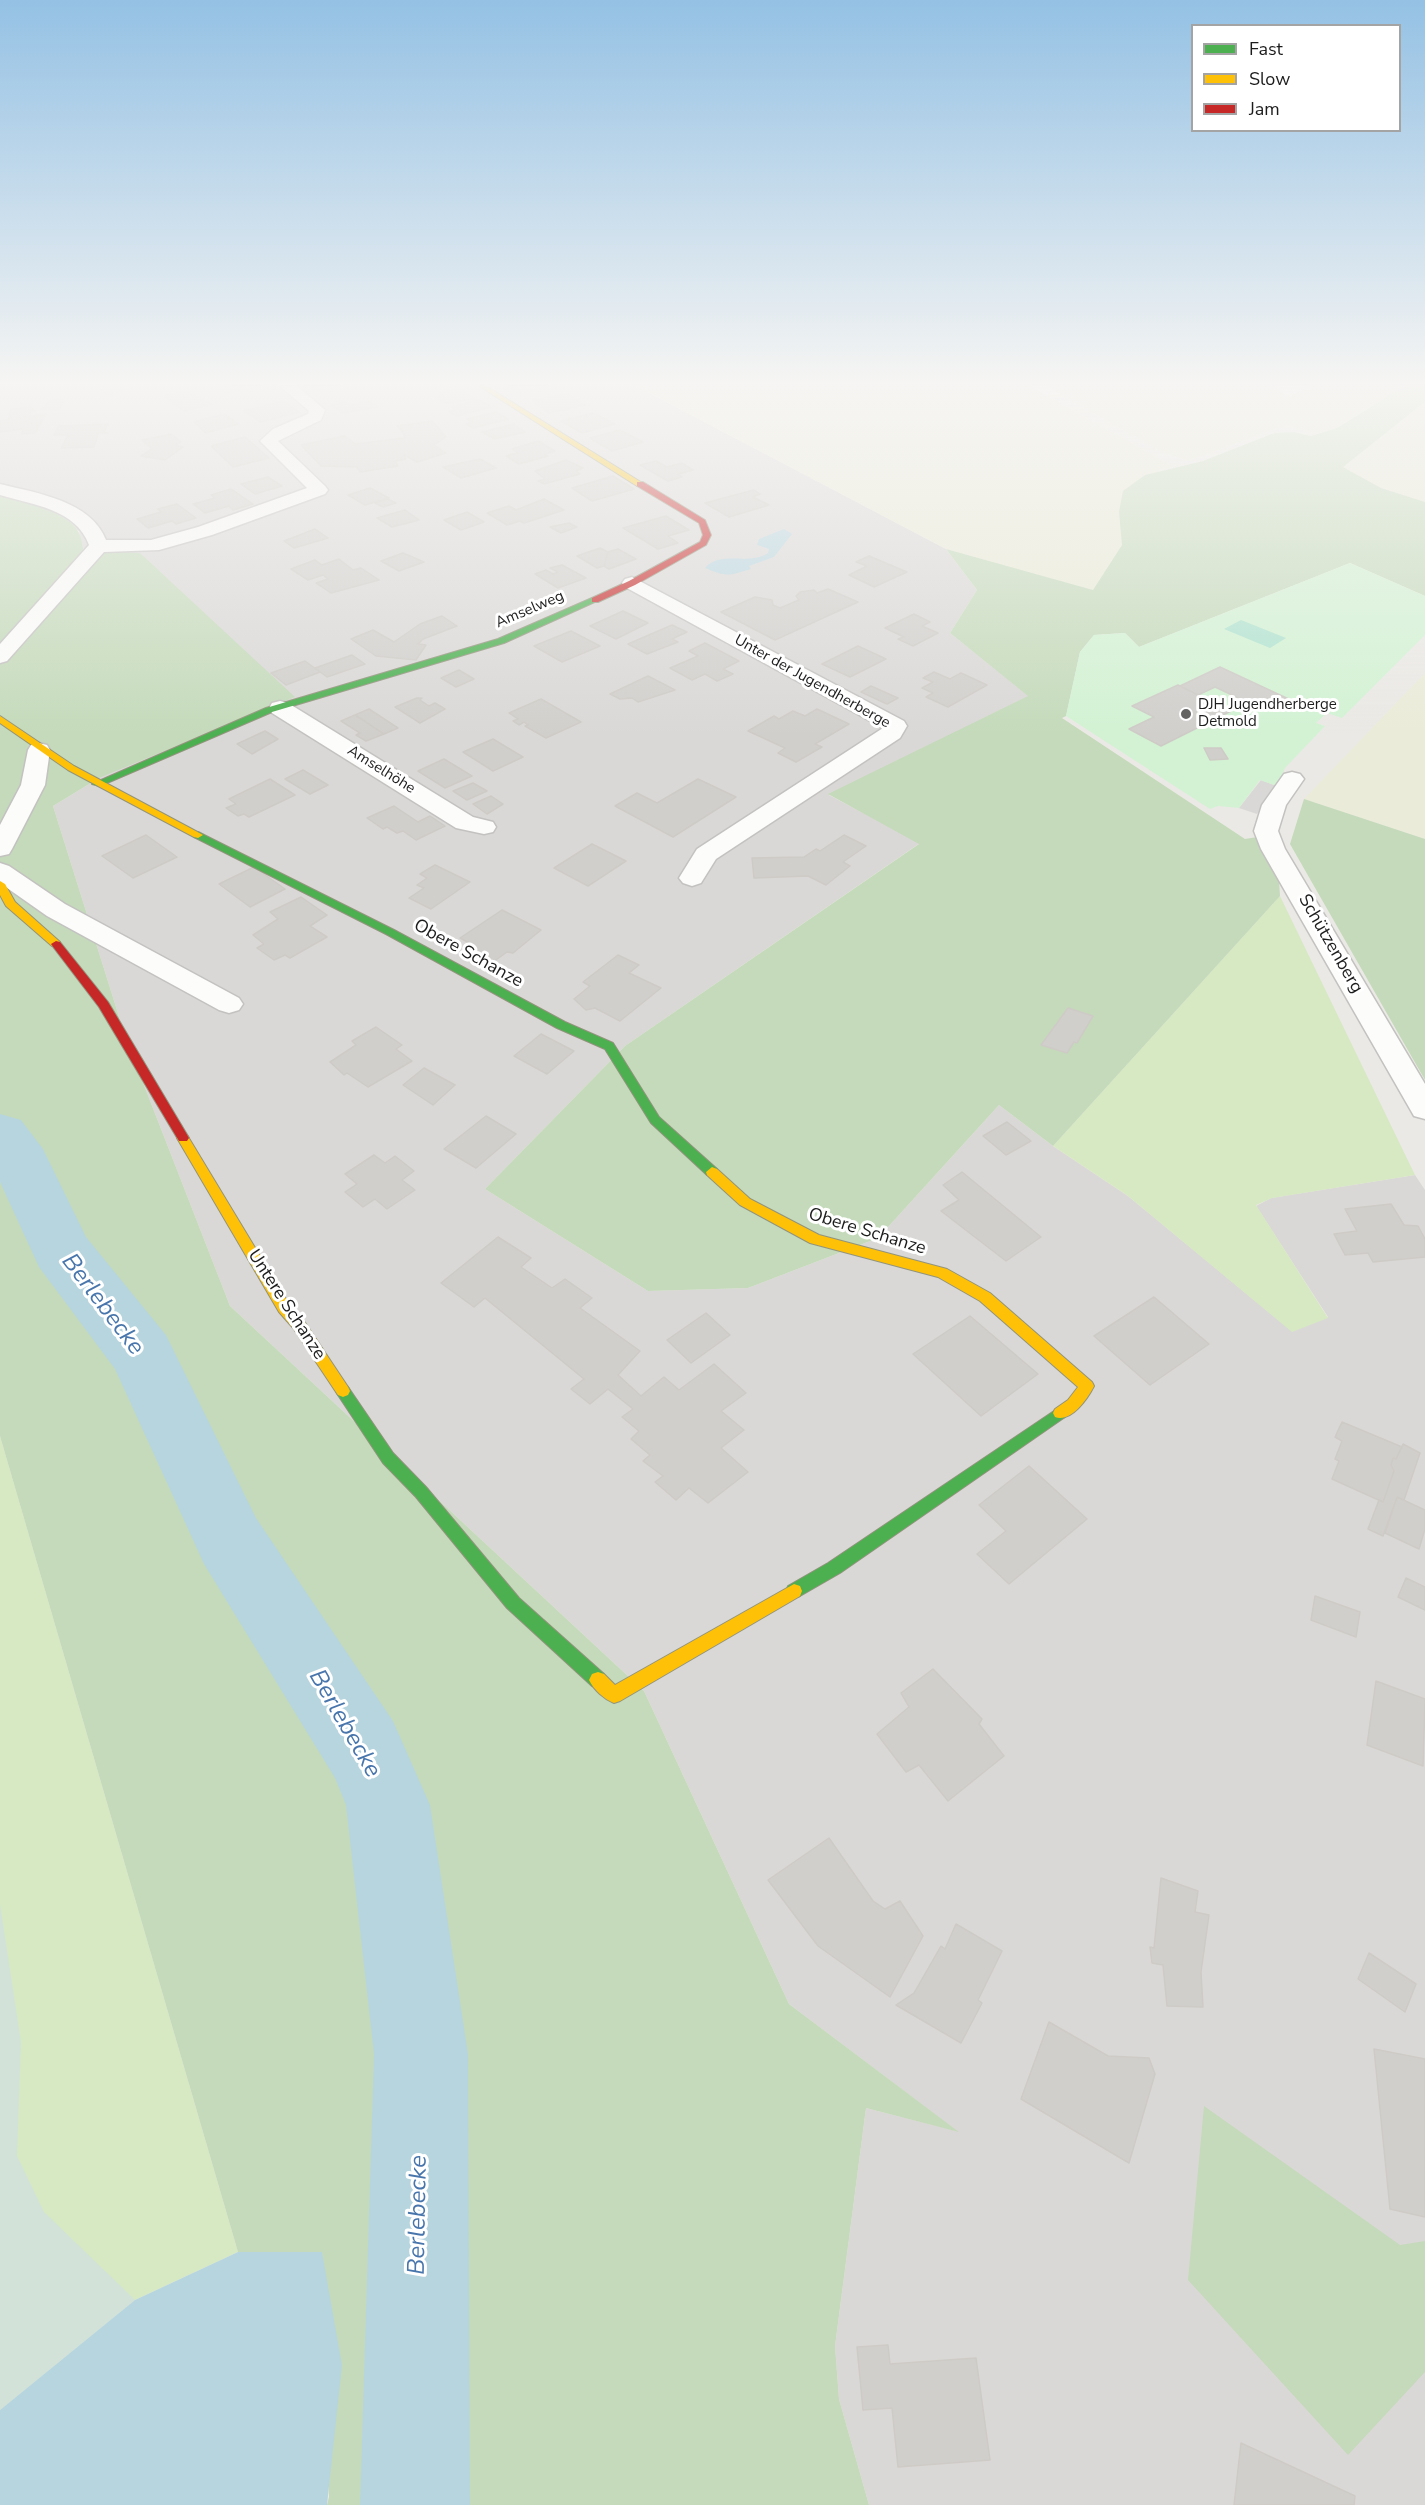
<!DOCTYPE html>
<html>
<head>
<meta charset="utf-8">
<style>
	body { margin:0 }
	#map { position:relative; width:1425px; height:2505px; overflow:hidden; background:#ebe9e5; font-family:"Nunito Sans",sans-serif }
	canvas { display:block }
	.legend { position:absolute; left:1191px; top:24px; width:210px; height:108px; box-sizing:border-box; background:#fff; border:2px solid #a4a4a4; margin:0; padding:8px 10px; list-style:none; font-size:18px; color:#1c1c1c }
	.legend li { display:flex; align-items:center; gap:12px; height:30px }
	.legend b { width:30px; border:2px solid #a4a4a4 }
</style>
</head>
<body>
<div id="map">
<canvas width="1425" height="2505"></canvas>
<ul class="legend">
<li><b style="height:8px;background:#4caf50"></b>Fast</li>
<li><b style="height:8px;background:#ffc107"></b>Slow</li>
<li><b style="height:8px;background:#c62828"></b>Jam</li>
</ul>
</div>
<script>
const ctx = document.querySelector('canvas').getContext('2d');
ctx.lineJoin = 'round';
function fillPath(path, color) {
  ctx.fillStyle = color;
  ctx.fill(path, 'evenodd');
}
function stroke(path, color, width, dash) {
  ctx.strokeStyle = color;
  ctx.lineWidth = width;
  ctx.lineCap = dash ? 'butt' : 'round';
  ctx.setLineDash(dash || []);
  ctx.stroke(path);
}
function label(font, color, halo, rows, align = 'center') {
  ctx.font = font + ' "Nunito Sans",sans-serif';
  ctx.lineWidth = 6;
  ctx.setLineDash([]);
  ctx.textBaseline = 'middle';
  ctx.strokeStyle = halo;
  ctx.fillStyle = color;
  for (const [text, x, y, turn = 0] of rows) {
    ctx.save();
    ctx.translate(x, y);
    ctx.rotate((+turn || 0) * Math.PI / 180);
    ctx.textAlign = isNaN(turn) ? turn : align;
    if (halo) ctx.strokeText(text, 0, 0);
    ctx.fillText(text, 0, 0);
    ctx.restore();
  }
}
fillPath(new Path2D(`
	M 0,386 L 636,386 L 946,549 L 977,590 L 950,633 L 1029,696 L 829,795 L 920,843 L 625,1046 L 485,1189 L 648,1291 L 748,1288 L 878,1238 L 999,1105 L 1053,1146 L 1128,1196 L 1292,1331 L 1328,1317 L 1256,1206 L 1271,1198 L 1415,1175 L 1425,1190 L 1425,2505 L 869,2505 L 839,2399 L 835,2346 L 866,2108 L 957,2131 L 789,2004 L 644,1691 L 230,1306 L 126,1039 L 53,806 L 99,778 L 84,551 L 79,531 L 31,503 L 0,495 Z`), '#dad8d6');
fillPath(new Path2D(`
	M 1261,780 L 1277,786 L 1257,814 L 1239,808 Z`), '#d9d8d6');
fillPath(new Path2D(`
	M 636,386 L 1030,386 L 1174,467 L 1160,470 L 1119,512 L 1122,545 L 1093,590 L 946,549 Z
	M 1046,386 L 1275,386 L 1289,397 L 1309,386 L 1410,386 L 1393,393 L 1337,428 L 1316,434 L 1286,425 L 1188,461 L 1158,450 Z
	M 1425,402 L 1425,502 L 1381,488 L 1343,467 Z
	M 1425,673 L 1425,839 L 1304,799 Z`), '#eaebd8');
fillPath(new Path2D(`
	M 1280,896 L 1415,1175 L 1272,1198 L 1256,1205 L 1328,1318 L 1292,1332 L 1128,1196 L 1053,1146 Z
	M 0,1436 L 238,2252 L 135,2300 L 0,2410 Z`), '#d6e9c3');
fillPath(new Path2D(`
	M 1410,386 L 1425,386 L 1425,402 L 1343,467 L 1381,488 L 1425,502 L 1425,596 L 1350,563 L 1139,647 L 1125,633 L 1094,635 L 1080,652 L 1066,716 L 1062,718 L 1245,839 L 1276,834 L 1280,896 L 1053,1146 L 999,1105 L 878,1238 L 748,1288 L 648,1291 L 485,1189 L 625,1046 L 919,844 L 828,794 L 1028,696 L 950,633 L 977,590 L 946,549 L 1093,590 L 1122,545 L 1119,512 L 1123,491 L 1145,475 L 1203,461 L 1274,433 L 1294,432 L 1311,436 L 1337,428 L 1393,393 Z
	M 0,495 C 22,501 68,511 79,533 C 82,538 82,545 84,551 L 140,553 L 295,697 L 99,778 L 53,806 L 126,1039 L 230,1306 L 644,1691 L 789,2004 L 959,2132 L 866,2108 L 835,2346 L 839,2399 L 869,2505 L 327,2505 L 329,2497 L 322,2252 L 238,2252 L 0,1436 Z
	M 1304,799 L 1425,839 L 1425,1080 L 1290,844 Z
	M 1204,2106 L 1400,2245 L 1425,2241 L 1425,2372 L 1348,2455 L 1188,2280 Z`), '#c4daba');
fillPath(new Path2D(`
	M 0,1904 L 21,2042 L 17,2156 L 44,2212 L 135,2300 L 0,2410 Z`), '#d3e2d9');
fillPath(new Path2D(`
	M 1350,563 L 1425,596 L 1425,635 L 1342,718 L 1327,713 L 1316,723 L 1325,726 L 1285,768 L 1277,786 L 1260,780 L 1239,808 L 1218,806 L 1210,809 L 1066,716 L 1080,652 L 1094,635 L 1125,633 L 1139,647 Z`), '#d2f2d3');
fillPath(new Path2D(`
	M 1241,620 L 1286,638 L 1270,648 L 1224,629 Z`), '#afe3cf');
fillPath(new Path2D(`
	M 784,529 L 792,534 L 774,557 L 749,566 L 751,569 C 728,576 727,577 705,568 C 721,550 748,566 768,553 L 769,549 L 757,545 L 759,539 Z
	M 238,2252 L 322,2252 L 342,2365 L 327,2505 L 0,2505 L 0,2410 L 135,2300 Z`), '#b7d5df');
fillPath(new Path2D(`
	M 0,1114 L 21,1120 L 43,1149 L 86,1237 L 166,1335 L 256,1518 L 393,1721 L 430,1805 L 468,2054 L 470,2505 L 360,2505 L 374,2054 L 346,1805 L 335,1778 L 204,1564 L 115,1369 L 39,1267 L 0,1182 Z`), '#b7d5df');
const building = new Path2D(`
	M 233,386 L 262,386 L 226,393 L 220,389 Z
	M 306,386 L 338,386 L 315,391 Z
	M 507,386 L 545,386 L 520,394 Z
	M 111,387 L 122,390 L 109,395 L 99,391 Z
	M 460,388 L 474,399 L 446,403 L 435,397 L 443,395 L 439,393 Z
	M 186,391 L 204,399 L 201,400 L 204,401 L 212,404 L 184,411 L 164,396 Z
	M 567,394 L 585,405 L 549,413 L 532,401 Z
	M 64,399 L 51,402 L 64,402 L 58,410 L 41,409 L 51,400 Z
	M 479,400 L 492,407 L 457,416 L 449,412 L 455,410 L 451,407 Z
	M 283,401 L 299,412 L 261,422 L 244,411 Z
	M 368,401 L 378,407 L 343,413 L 331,405 L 345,402 L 350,406 Z
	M 31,407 L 35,411 L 31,411 L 29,420 L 24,421 L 23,429 L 0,432 L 0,421 L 8,420 L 11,409 Z
	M 496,412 L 508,419 L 473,428 L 466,424 L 472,422 L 467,419 Z
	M 593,413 L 615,424 L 582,433 L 561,421 Z
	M 46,414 L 35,433 L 22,434 L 24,421 L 29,420 L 30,416 Z
	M 225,414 L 238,424 L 206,433 L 194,422 Z
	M 432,421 L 446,437 L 434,445 L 446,453 L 417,462 L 403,454 L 406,459 L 395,461 L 398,466 L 360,472 L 357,467 L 321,466 L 301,445 L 345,436 L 355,444 L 404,438 L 404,434 L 397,426 Z
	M 108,424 L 104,432 L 108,433 L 98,433 L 94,447 L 61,448 L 68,435 L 54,435 L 59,426 Z
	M 514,424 L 525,432 L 495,439 L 482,432 Z
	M 620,430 L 643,442 L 612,451 L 590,438 Z
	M 171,434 L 181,442 L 175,445 L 183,447 L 165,460 L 141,456 L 152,449 L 142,440 Z
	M 245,437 L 269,458 L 233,467 L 211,446 Z
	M 538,441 L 555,451 L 545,454 L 548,456 L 519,464 L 506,456 L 518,453 L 512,449 Z
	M 480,459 L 496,468 L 461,478 L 443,467 Z
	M 566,460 L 583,468 L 576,471 L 580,474 L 544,484 L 538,481 L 545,479 L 535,471 Z
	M 656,461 L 667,467 L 682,463 L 693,470 L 678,474 L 682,477 L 668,481 L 640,465 Z
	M 613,476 L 634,489 L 592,501 L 572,488 Z
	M 268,477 L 282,486 L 255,494 L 241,484 Z
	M 370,488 L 389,498 L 365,505 L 348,495 Z
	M 231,489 L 253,504 L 233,510 L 229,506 L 205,513 L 193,504 L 215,498 L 211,495 Z
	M 754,490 L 760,494 L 753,497 L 769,505 L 729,517 L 705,503 Z
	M 388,499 L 396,503 L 383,507 L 375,503 Z
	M 544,499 L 564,510 L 524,523 L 520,521 L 507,525 L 487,513 L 509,506 L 516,510 Z
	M 177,504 L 196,518 L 176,524 L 172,521 L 148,528 L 137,519 L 161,512 L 158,509 Z
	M 405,510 L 419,520 L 392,527 L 377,518 Z
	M 467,512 L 484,522 L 461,530 L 444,520 Z
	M 666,516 L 689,530 L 668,536 L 678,543 L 658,549 L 623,528 Z
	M 569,523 L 577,527 L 561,533 L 550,527 Z
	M 315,529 L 328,538 L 294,548 L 284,541 Z
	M 600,548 L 608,552 L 604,566 L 597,568 L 577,556 Z
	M 618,549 L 636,559 L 609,569 L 604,566 L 608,552 Z
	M 403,553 L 424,562 L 399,571 L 381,561 Z
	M 869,556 L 907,572 L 874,587 L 849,575 L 867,566 L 856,562 Z
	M 339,559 L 353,570 L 361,568 L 379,580 L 331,593 L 316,583 L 328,579 L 323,575 L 308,580 L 291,569 L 315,560 L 322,565 Z
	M 562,565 L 575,572 L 586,578 L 558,588 L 535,574 L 546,570 L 553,574 L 558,572 L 550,568 Z
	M 828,589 L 858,602 L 775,640 L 721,612 L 755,597 L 772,600 L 773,605 L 780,608 L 799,600 L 796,596 L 800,592 L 814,590 L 817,593 Z
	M 623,611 L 648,623 L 616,639 L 590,626 Z
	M 914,614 L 930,622 L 922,626 L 938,633 L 913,646 L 898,639 L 904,637 L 885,628 Z
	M 442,616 L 457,626 L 423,639 L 418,644 L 426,645 L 416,660 L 376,656 L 351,639 L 373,630 L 394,642 L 420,624 Z
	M 672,625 L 687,632 L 672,639 L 678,642 L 647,654 L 628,644 Z
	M 571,631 L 600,646 L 562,662 L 534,646 Z
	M 705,643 L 739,661 L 723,669 L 733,674 L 717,681 L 705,674 L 692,680 L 670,668 L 698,656 L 689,651 Z
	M 858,646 L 886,659 L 850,677 L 822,664 Z
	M 352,655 L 365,664 L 327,677 L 315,668 Z
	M 305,661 L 320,672 L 286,685 L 271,673 Z
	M 1220,667 L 1295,702 L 1284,707 L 1277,704 L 1264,710 L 1215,687 L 1198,695 L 1180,686 Z
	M 459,670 L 474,679 L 456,687 L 441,678 Z
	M 934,672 L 950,679 L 961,673 L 987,685 L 948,707 L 926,697 L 933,693 L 922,688 L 933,682 L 923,678 Z
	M 648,676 L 675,690 L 638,702 L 632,698 L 620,699 L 610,694 Z
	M 1178,685 L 1231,711 L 1161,746 L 1129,729 L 1154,717 L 1132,706 Z
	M 871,686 L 898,698 L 887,704 L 861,692 Z
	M 417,698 L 422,698 L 420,700 L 429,706 L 435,703 L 445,709 L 420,723 L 395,707 Z
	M 541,699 L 581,722 L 546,738 L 525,726 L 528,725 L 524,722 L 519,725 L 513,721 L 518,719 L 509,713 Z
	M 369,709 L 398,728 L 384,734 L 355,715 Z
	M 817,709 L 849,724 L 815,744 L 822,747 L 796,762 L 778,753 L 785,748 L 748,731 L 774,716 L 779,719 L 793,711 L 805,716 Z
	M 355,715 L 384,734 L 366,741 L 356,735 L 360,733 L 341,721 Z
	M 265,731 L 278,739 L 252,754 L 237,744 Z
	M 493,739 L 523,757 L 493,771 L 463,752 Z
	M 1204,748 L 1221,748 L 1228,759 L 1210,760 Z
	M 444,759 L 472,776 L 445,788 L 418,771 Z
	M 303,770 L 328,785 L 310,794 L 285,779 Z
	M 270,779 L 295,795 L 249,817 L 244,814 L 238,816 L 226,808 L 236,804 L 229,799 Z
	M 698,779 L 736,797 L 673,837 L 615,806 L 637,793 L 657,803 Z
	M 473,783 L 487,791 L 467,800 L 453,791 Z
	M 491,796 L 503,804 L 487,814 L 473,804 Z
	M 394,806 L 418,822 L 430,816 L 445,826 L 416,840 L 403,831 L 397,833 L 387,827 L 383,829 L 367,818 Z
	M 146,835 L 177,857 L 133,878 L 102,856 Z
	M 844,835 L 866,846 L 843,862 L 850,866 L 826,885 L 808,876 L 754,878 L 752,858 L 804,857 L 816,849 L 820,851 Z
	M 592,844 L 626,861 L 588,886 L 554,868 Z
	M 435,865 L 470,882 L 431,909 L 409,898 L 424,888 L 417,885 L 427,878 L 420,874 Z
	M 254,867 L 285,889 L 250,907 L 219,884 Z
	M 301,897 L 327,915 L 310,926 L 327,937 L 290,958 L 285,955 L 274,960 L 257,948 L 264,944 L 253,935 L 278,919 L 270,912 Z
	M 502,910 L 541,930 L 513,953 L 507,952 L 493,962 L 471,951 L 475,946 L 460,938 Z
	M 618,955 L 639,965 L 629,973 L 661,988 L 620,1021 L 595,1008 L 586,1010 L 574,999 L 590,986 L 583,982 Z
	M 1068,1008 L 1093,1016 L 1077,1043 L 1074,1042 L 1067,1053 L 1041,1045 Z
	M 376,1027 L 402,1045 L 396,1049 L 412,1061 L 368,1087 L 347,1073 L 344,1075 L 330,1062 L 356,1045 L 352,1041 Z
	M 541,1034 L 574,1051 L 547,1074 L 514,1056 Z
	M 424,1068 L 455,1085 L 433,1105 L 403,1085 Z
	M 486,1116 L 516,1134 L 476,1168 L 444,1149 Z
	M 1007,1122 L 1031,1141 L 1006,1155 L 983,1136 Z
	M 374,1155 L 385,1163 L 395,1156 L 414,1171 L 402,1180 L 415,1190 L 387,1209 L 375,1199 L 363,1207 L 345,1192 L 357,1184 L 345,1174 Z
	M 962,1172 L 1041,1237 L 1006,1261 L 941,1211 L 959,1200 L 943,1185 Z
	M 1391,1204 L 1404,1225 L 1418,1226 L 1425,1239 L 1425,1257 L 1373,1262 L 1368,1253 L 1345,1255 L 1334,1234 L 1357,1231 L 1345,1209 Z
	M 498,1237 L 531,1258 L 521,1267 L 552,1288 L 565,1279 L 592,1298 L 580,1308 L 640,1351 L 618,1375 L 641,1396 L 664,1377 L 679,1390 L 714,1364 L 746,1393 L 721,1411 L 744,1430 L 721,1448 L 748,1472 L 708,1503 L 689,1488 L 676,1500 L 655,1482 L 663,1476 L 643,1461 L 650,1455 L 631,1439 L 639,1431 L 622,1417 L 633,1409 L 608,1389 L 590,1404 L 571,1389 L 584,1379 L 485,1298 L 474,1307 L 441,1283 Z
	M 1154,1297 L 1209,1344 L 1150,1385 L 1094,1336 Z
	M 706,1313 L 730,1335 L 691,1363 L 667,1340 Z
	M 970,1316 L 1038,1374 L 981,1416 L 913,1354 Z
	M 1342,1422 L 1402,1447 L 1396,1459 L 1393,1458 L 1391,1465 L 1394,1471 L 1383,1502 L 1332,1479 L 1339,1461 L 1335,1459 L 1342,1441 L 1335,1437 Z
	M 1403,1444 L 1420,1453 L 1404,1500 L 1397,1497 L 1383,1536 L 1368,1529 L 1379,1500 L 1383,1502 L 1394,1471 L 1391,1465 L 1393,1458 L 1396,1459 Z
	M 1029,1466 L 1087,1519 L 1009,1584 L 977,1554 L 1006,1531 L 979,1505 Z
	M 1397,1497 L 1425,1510 L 1425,1529 L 1419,1549 L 1385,1533 Z
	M 1406,1578 L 1425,1587 L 1425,1610 L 1398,1597 Z
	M 1315,1596 L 1360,1612 L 1356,1637 L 1311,1620 Z
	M 933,1669 L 982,1719 L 979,1724 L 1004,1756 L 948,1801 L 919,1765 L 906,1772 L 877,1734 L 909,1707 L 901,1693 Z
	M 1376,1681 L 1425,1699 L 1423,1766 L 1367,1745 Z
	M 829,1838 L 873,1901 L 885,1909 L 900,1901 L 923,1936 L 890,1997 L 818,1946 L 768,1880 Z
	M 1161,1878 L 1198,1891 L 1195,1912 L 1209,1915 L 1201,1972 L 1203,2007 L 1167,2006 L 1163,1965 L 1152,1963 L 1150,1947 L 1154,1948 Z
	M 956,1924 L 1002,1951 L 978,2000 L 982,2003 L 961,2043 L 896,2005 L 914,1993 L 941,1946 L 945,1949 Z
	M 1369,1953 L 1416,1984 L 1405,2012 L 1358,1979 Z
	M 1049,2022 L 1108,2056 L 1149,2058 L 1155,2074 L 1129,2163 L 1021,2099 Z
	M 1374,2049 L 1425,2059 L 1425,2217 L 1390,2209 Z
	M 888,2345 L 890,2364 L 976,2358 L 990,2460 L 898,2467 L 892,2408 L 863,2410 L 857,2347 Z
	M 1241,2443 L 1355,2496 L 1354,2505 L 1234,2505 Z`);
fillPath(building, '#d1cfcc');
stroke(building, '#cecbc6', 1.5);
const street = new Path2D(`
	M 280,386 L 297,386 L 325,410 L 321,420 L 278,441 L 325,486 L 328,490 L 325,494 L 212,535 L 159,550 L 104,552 L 7,661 L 0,663 L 0,644 L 89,545 C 76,509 33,505 0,495 L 0,484 C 37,493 91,501 106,540 L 151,540 L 198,527 L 307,488 L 260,441 L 273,429 L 308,414 L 309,411 Z
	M 632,577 L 904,721 L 907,726 L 900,738 L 716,859 L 701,883 L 692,886 L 683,883 L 679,878 L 697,849 L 883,728 L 625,587 L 622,583 L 625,579 Z
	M 280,701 L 288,703 L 473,817 L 493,822 L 496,827 L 493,832 L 484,834 L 456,828 L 272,713 L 269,708 L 272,703 Z
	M 39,743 L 47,745 L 50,750 L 45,785 L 12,849 L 9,854 L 0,856 L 0,825 L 21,785 L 28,750 L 31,745 Z
	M 1292,772 L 1300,774 L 1304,779 L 1286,805 L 1278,831 L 1285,849 L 1425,1084 L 1425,1119 L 1414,1116 L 1261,849 L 1254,831 L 1262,805 L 1284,774 Z
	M 0,863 L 9,866 L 65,904 L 239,998 L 243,1004 L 239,1010 L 229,1013 L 219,1010 L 47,916 L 0,883 Z`);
const fast = new Path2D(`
	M 592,598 L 599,600 L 504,643 L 272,712 L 100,786 L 92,784 L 266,708 L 498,639 Z
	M 198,832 L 394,930 L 565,1022 L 613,1043 L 659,1117 L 717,1169 L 718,1172 L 717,1175 L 707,1175 L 651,1123 L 605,1049 L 557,1028 L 386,934 L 194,837 L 193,835 Z
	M 343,1385 L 348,1387 L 393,1453 L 426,1487 L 519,1598 L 604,1674 L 607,1680 L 604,1686 L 598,1688 L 592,1686 L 507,1608 L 416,1497 L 383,1463 L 338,1395 L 336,1391 L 338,1387 Z
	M 1060,1407 L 1065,1409 L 1067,1413 L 1065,1417 L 840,1573 L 800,1596 L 794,1598 L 788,1596 L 786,1591 L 788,1586 L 828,1563 Z`);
const slow = new Path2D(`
	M 479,386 L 486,386 L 644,484 L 637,486 Z
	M 0,716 L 74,766 L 203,835 L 198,838 L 194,837 L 68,770 L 0,723 Z
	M 0,881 L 5,884 L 15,902 L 60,942 L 60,946 L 52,946 L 6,906 L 0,895 Z
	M 183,1134 L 187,1135 L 289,1304 L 304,1321 L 348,1387 L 350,1391 L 348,1395 L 343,1397 L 338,1395 L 294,1329 L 279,1312 L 177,1138 Z
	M 712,1167 L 717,1169 L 750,1199 L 819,1235 L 947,1269 L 990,1293 L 1092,1382 L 1094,1386 C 1088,1398 1071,1423 1055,1417 L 1053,1413 L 1055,1409 L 1068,1400 L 1078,1387 L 980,1301 L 938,1277 L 810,1243 L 740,1205 L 707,1175 L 706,1172 Z
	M 794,1584 L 800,1586 L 802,1591 L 800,1596 L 620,1701 L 614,1703 C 604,1699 594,1690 589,1680 L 592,1674 L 598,1672 L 604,1674 L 615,1685 Z`);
const jam = new Path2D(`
	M 637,482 L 643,482 L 705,520 L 711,535 L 706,545 L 635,585 L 598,602 L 592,602 L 592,598 L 629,581 L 700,542 L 703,535 L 699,523 L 637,486 Z
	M 56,941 L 60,942 L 108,1002 L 189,1138 L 187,1141 L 179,1141 L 99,1007 L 51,944 Z`);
stroke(street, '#c3c2c1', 3);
stroke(fast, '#92947d', 2);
stroke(slow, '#92947d', 2);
stroke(jam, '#92947d', 2);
fillPath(street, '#fcfcfb');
fillPath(fast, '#4caf50');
fillPath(slow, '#ffc107');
fillPath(jam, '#c62828');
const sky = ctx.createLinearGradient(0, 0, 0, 736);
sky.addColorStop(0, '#94c1e4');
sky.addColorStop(0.52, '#f6f5f3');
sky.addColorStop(1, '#f6f5f300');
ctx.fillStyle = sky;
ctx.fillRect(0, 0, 1425, 736);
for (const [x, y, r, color] of [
	[1186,714,6,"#646462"]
]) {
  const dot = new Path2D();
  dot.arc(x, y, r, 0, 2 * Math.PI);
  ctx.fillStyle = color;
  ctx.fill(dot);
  stroke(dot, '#fff', 2);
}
label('15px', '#1c1c1c', '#fff', [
	["Amselweg",530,610,-23],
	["Unter der Jugendherberge",812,682,29],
	["Amselhöhe",381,770,32]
]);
label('15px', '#1c1c1c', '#fff', [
	["DJH Jugendherberge",1198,705],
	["Detmold",1198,722]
], 'left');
label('18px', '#1c1c1c', '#fff', [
	["Schützenberg",1330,944,60],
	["Obere Schanze",468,954,29],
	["Obere Schanze",867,1232,17],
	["Untere Schanze",286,1305,57]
]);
label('italic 24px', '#4876ac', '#fff', [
	["Berlebecke",102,1305,53],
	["Berlebecke",344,1724,60],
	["Berlebecke",419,2215,-89]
]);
</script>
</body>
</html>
